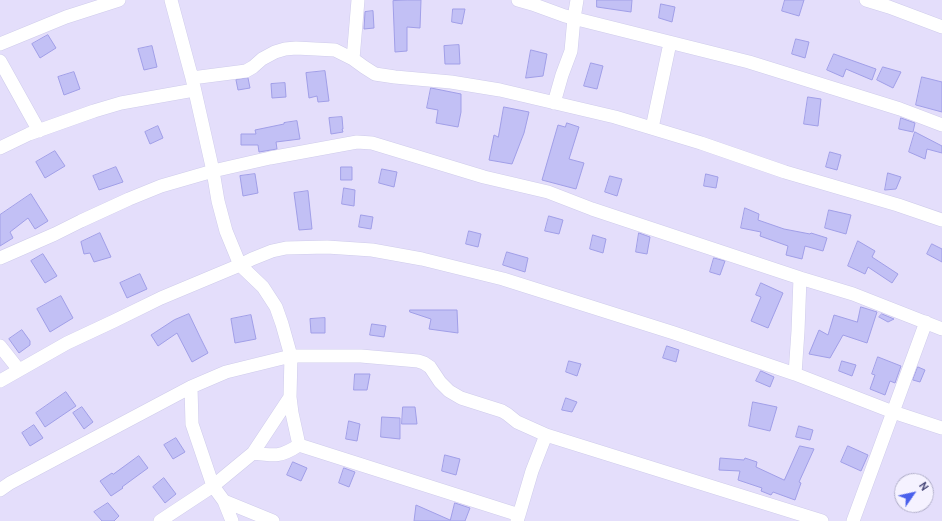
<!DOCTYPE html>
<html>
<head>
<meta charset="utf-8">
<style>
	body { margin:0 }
	#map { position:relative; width:942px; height:521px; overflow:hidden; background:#efeafe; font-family:Overpass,sans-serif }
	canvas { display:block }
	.north { position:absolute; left:894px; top:473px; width:40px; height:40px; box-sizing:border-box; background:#f5f2ff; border:1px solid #b1afca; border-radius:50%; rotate:56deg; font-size:11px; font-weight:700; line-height:16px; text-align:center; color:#4b4b7b }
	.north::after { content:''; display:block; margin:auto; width:14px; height:18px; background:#4a60ec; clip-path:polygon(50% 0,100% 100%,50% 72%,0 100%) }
</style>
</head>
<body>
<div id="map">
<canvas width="942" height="521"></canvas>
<div class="north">N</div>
</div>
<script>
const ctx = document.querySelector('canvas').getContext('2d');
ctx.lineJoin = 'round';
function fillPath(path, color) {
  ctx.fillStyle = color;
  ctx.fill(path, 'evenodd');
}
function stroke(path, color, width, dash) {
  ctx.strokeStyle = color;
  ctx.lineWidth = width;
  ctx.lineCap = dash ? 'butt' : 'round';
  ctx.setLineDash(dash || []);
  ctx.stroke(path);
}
fillPath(new Path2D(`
	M 0,0 L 942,0 L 942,521 L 0,521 ZM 902,481 L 926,481 L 926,505 L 902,505 Z`), '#e4defb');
const building = new Path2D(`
	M 408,0 L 421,0 L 420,28 L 407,27 L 407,51 L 395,52 L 393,1 Z
	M 597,0 L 632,0 L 631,12 L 597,7 Z
	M 785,0 L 804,0 L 799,16 L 782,11 Z
	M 661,4 L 675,7 L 672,22 L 659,18 Z
	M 453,9 L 465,9 L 462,24 L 452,22 Z
	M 373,11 L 374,28 L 364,29 L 365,12 Z
	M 48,35 L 56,48 L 40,58 L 32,44 Z
	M 796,39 L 809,42 L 805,58 L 792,54 Z
	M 459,45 L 460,64 L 445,64 L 444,46 Z
	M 152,46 L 157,67 L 144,70 L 138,49 Z
	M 531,50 L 547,54 L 543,76 L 526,78 Z
	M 834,54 L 876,69 L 872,80 L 846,69 L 843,77 L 827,70 Z
	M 591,63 L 603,66 L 597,89 L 584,86 Z
	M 883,67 L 901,72 L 893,88 L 877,80 Z
	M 325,71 L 329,101 L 318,102 L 317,96 L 309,98 L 306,73 Z
	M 74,72 L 80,89 L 64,95 L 58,77 Z
	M 922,77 L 942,82 L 942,112 L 916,105 Z
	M 248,78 L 250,88 L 238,90 L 236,80 Z
	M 285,83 L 286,97 L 272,98 L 271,84 Z
	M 431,88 L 461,94 L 461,112 L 458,127 L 436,123 L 438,110 L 427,108 Z
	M 808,97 L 821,99 L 818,126 L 804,124 Z
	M 504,107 L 529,112 L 524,133 L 512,164 L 489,160 L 494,135 L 498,137 Z
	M 342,117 L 343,129 L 342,129 L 343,132 L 331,134 L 329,118 Z
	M 901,118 L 915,123 L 913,132 L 899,129 Z
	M 297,121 L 300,139 L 276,142 L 277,149 L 259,152 L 258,145 L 241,145 L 241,134 L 256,134 L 255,130 L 284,124 L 284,123 Z
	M 567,123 L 579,127 L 569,159 L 584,163 L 576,189 L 542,180 L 558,125 L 565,127 Z
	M 158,126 L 163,138 L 150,144 L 145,132 Z
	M 915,132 L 942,146 L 942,153 L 927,149 L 925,159 L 909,152 Z
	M 55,151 L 65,166 L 45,178 L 36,162 Z
	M 830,152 L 841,155 L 837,170 L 826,167 Z
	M 116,167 L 123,182 L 99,190 L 93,176 Z
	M 341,167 L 352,167 L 352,180 L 341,180 Z
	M 382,169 L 397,172 L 394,187 L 379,183 Z
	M 888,173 L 901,177 L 896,189 L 885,190 Z
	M 255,174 L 258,193 L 243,196 L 240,176 Z
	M 706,174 L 718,177 L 716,188 L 704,186 Z
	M 610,176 L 622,179 L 617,196 L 605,192 Z
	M 344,188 L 355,190 L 354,206 L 342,204 Z
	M 308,191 L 312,229 L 299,230 L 294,193 Z
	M 31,194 L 48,221 L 35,229 L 28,218 L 10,232 L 13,238 L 0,246 L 0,215 Z
	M 745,208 L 759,214 L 758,220 L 784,229 L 810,234 L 811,233 L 827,238 L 823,251 L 805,246 L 802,259 L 786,255 L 788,246 L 760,236 L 761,232 L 741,228 Z
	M 829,210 L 851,215 L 846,234 L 825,228 Z
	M 361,215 L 373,217 L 371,229 L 359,227 Z
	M 549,216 L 563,220 L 559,234 L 545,231 Z
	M 469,231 L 481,234 L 478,247 L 466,244 Z
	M 100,233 L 111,257 L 94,262 L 90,253 L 84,254 L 81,242 Z
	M 639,233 L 650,237 L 647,254 L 636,252 Z
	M 593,235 L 606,239 L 603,253 L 590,249 Z
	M 858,241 L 875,251 L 872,257 L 898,274 L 892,283 L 868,267 L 865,274 L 848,266 Z
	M 932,244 L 942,249 L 942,262 L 927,254 Z
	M 507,252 L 528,258 L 525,272 L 503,265 Z
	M 43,254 L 57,276 L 45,283 L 31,261 Z
	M 714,258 L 725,261 L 720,275 L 710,272 Z
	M 140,274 L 147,289 L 127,298 L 120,283 Z
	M 761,283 L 783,293 L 768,328 L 751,321 L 761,297 L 756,295 Z
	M 61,296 L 73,318 L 50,332 L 37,309 Z
	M 861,307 L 877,312 L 867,343 L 843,335 L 830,358 L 809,354 L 819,330 L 828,335 L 834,315 L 857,322 Z
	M 410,310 L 457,310 L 458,333 L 429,329 L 431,319 L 410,312 Z
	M 189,314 L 200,337 L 208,353 L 192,362 L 177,333 L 158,346 L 151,335 L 174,320 Z
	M 882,314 L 894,319 L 888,322 L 879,317 Z
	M 251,315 L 256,339 L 235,343 L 231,319 Z
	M 325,318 L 325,333 L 311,333 L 310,319 Z
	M 372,324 L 386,326 L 384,337 L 370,335 Z
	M 22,330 L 30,341 L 30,345 L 19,353 L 9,339 Z
	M 667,346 L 679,350 L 676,362 L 663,358 Z
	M 878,357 L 901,366 L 895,383 L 890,381 L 885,395 L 870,389 L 875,375 L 872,374 Z
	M 569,361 L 581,364 L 577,376 L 566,372 Z
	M 842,361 L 856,365 L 852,376 L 839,371 Z
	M 918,367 L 925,370 L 920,382 L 913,380 Z
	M 761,371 L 774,377 L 770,387 L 756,381 Z
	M 355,374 L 370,374 L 367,390 L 354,390 Z
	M 66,392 L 76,406 L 45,427 L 36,413 Z
	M 566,398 L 577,402 L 572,412 L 562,410 Z
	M 753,402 L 777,407 L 770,431 L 749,426 Z
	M 82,407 L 93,422 L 84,429 L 73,413 Z
	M 403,407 L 415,407 L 417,424 L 402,424 Z
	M 382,417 L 400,418 L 400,439 L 381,437 Z
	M 349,421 L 360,424 L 357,441 L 346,439 Z
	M 34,425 L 43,438 L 30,446 L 22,433 Z
	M 799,426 L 813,430 L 810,440 L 796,437 Z
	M 176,438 L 185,452 L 173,459 L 164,445 Z
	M 800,446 L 814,449 L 799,482 L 801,483 L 795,500 L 773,492 L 771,495 L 761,491 L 762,488 L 738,480 L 740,471 L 719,470 L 720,458 L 744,460 L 745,458 L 757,462 L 756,467 L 784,480 Z
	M 848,446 L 868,455 L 861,471 L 841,462 Z
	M 445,455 L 460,459 L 456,475 L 442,471 Z
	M 139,456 L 148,468 L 122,487 L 123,488 L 111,496 L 100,481 L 112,473 L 113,474 Z
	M 293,462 L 307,468 L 301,481 L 287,475 Z
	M 344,468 L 355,472 L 349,487 L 339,483 Z
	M 164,478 L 176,494 L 165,503 L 153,487 Z
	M 108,503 L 119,516 L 114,521 L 102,521 L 94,512 Z
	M 455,503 L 470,508 L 465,521 L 414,521 L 416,505 L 450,520 Z`);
fillPath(building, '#c2c0f5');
stroke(building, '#a19fe8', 1);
const street = new Path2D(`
	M 171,0 L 192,78 L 213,171 L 218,201 L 226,231 L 240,265 L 263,287 L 276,307 L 282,324 L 291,356 L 290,397 L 292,413 L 299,445
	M 518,0 L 532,4 L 565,16 L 749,62 L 900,109 L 942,125
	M 866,0 L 889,7 L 942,27
	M 0,44 L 66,17 L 119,0
	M 353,59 L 358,0
	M 0,61 L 39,131
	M 192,78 L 246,71 L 253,67 L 262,59 L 275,52 L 285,49 L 296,48 L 335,50 L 353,59 L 364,67 L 375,74 L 395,77 L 451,82 L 500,90 L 615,117 L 701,143 L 785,172 L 898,205 L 942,220
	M 554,103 L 562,75 L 571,51 L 574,18 L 577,0
	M 652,128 L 670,43
	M 0,148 L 29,134 L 94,111 L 121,103 L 194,90
	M 0,258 L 55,234 L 81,221 L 129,199 L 161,186 L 213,171 L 270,158 L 357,142 L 372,143 L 484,177 L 548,192 L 592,209 L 800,278 L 853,294 L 942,329
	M 0,346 L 19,370
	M 795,374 L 798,331 L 800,278
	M 0,381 L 67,343 L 114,321 L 161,298 L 240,265 L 252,259 L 272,251 L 286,248 L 327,247 L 372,250 L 422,259 L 503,279 L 674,333 L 795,374 L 893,412 L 942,428
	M 191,387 L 192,424 L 213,486 L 224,501 L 273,521
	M 253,453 C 275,456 281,457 299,445 L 519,515 L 517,521
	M 0,490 L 10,483 L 191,387 L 226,372 L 291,356 L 361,356 L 418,361 L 424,363 L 430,367 L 440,382 L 449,391 L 461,398 L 502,411 L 507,414 L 517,422 L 546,435 L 822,521
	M 224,501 L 232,521
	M 519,515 L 532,471 L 546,435
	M 160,521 L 213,486 L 253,453 L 290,397
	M 853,521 L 926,322`);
stroke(street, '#cfcceb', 14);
stroke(street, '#fff', 13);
</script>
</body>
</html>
